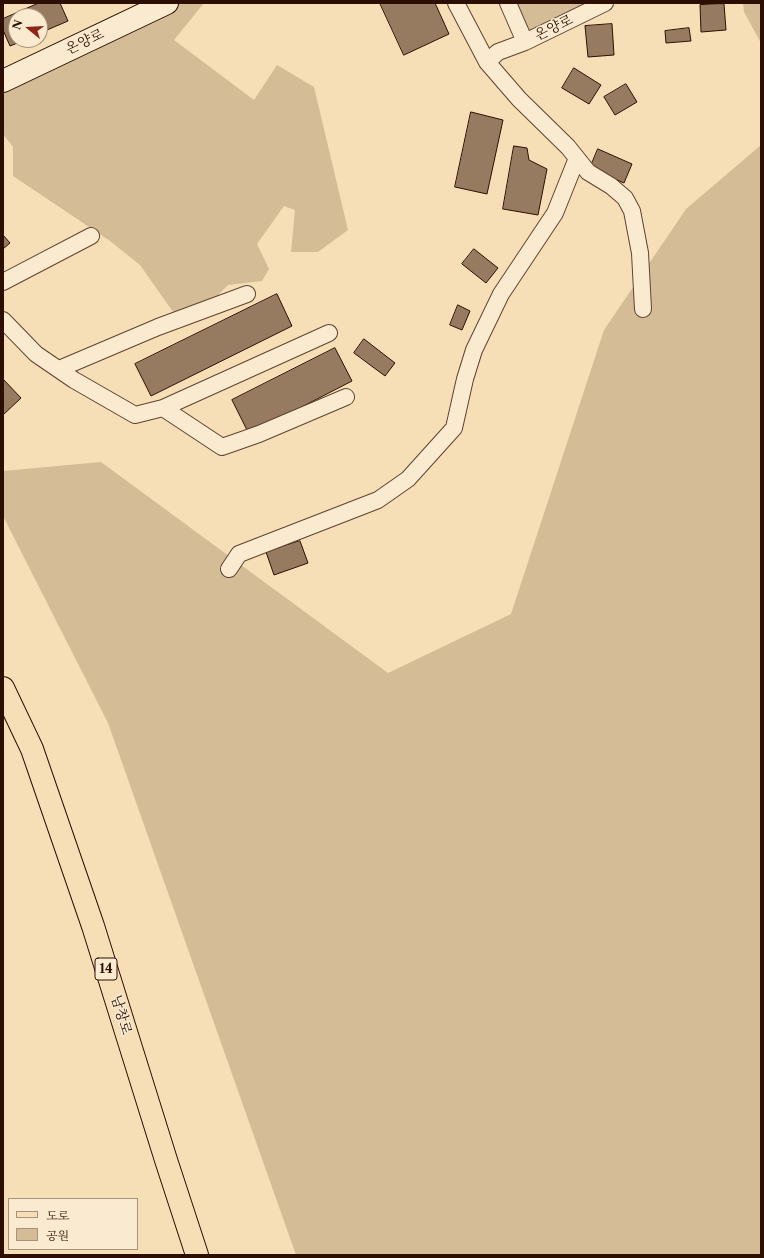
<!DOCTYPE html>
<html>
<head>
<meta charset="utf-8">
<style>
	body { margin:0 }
	#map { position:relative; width:764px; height:1258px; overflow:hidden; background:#f6dfb6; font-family:"Libre Caslon Text","Noto Serif KR",serif }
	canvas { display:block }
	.frame { position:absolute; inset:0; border:4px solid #2d0f02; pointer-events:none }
	.legend { position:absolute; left:8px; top:1198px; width:130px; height:52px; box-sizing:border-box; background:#f9ead0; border:1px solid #a7927e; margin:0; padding:5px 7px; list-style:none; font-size:12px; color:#2d0f02 }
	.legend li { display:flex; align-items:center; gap:8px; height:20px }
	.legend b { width:20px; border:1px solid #a7927e }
	.north { position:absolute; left:8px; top:8px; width:40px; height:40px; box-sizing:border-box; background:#f9ead0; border:1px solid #a7927e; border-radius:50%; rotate:288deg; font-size:11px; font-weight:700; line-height:16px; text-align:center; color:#2d0f02 }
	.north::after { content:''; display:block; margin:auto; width:14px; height:18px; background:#8f2418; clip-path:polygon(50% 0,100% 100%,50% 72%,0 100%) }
</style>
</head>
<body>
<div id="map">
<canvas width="764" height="1258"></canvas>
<div class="frame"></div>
<ul class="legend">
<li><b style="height:5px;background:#f6dfb6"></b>도로</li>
<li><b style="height:11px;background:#d4bc97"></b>공원</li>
</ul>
<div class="north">N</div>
</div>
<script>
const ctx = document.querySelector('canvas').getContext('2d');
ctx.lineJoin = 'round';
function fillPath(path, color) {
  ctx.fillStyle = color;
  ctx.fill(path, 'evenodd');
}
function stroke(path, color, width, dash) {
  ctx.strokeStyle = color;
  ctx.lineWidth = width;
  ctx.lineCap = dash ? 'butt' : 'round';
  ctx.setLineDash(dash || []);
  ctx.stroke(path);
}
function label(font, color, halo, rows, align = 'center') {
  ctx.font = font + ' "Libre Caslon Text","Noto Serif KR",serif';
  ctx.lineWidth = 3;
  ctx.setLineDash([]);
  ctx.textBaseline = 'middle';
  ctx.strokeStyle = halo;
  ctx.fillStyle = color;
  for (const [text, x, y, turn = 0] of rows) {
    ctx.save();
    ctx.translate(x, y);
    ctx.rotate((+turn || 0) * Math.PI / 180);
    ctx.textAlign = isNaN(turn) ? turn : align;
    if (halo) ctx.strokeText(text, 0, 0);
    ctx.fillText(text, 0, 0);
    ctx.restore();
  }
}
fillPath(new Path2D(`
	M 167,3 L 204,3 L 174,40 L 254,100 L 277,65 L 314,87 L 348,230 L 318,252 L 291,252 L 295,210 L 284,206 L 257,244 L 269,269 L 262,281 L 228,285 L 198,315 L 178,319 L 140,265 L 110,241 L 13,176 L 13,147 L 3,134 L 3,81 Z
	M 508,3 L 605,3 L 525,42 Z
	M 743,3 L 761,3 L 761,43 L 744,12 Z
	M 761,145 L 761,1255 L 296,1255 L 108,723 L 3,516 L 3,471 L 101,462 L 388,673 L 511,614 L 604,330 L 686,209 Z`), '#d4bc97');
const building = new Path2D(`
	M 39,3 L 60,3 L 68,21 L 40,33 L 40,16 L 16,16 L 16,40 L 25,40 L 10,46 L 3,30 L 3,19 Z
	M 380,3 L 435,3 L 449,34 L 404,55 Z
	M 724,4 L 726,30 L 701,32 L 700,5 Z
	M 612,24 L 614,55 L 588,57 L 585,26 Z
	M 689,28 L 691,41 L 666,43 L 665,31 Z
	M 574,68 L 601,85 L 589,104 L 562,88 Z
	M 626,84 L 637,102 L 615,115 L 604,97 Z
	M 471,112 L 503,120 L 487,194 L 455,187 Z
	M 514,146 L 527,148 L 529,160 L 547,169 L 538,215 L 503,209 Z
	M 598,149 L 632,164 L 624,183 L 590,168 Z
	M 3,235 L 10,243 L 3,249 Z
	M 474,249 L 498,268 L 486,283 L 462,264 Z
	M 277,294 L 292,326 L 151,396 L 135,364 Z
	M 458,305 L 470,311 L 462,330 L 450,325 Z
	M 364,339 L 395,363 L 385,376 L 354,353 Z
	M 335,348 L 352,381 L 249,434 L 232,400 Z
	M 3,379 L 21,398 L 3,415 Z
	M 300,541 L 308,563 L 274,575 L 266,552 Z`);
fillPath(building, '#967b60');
stroke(building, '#2d0f02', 1);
const street = new Path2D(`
	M 456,3 L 487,62 L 519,99 L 568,147 L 588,172 L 611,186 L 625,198 L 632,211 L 640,253 L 643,309
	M 508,3 L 525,42
	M 487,62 L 498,52 L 525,42 L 605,3
	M 3,282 L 91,236
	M 3,320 L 36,354 L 74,380 L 135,415 L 163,408 L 222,447 L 259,434 L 346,397
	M 59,369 L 158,327 L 247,294
	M 163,408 L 329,333
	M 229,569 L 239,554 L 378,500 L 408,479 L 454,428 L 465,379 L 474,350 L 501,294 L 555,213 L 577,158`);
const secondary = new Path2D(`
	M 3,81 L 167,3`);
const primary = new Path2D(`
	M 3,688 L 32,749 L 93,926 L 166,1160 L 197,1255`);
stroke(street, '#5f432f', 18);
stroke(secondary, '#2d0f02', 24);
stroke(primary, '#2d0f02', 24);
stroke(street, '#f9ead0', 16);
stroke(secondary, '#f9ead0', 22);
stroke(primary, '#f6dfb6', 22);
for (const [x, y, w] of [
	[106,969,22]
]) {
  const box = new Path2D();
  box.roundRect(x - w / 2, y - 11, w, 22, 3);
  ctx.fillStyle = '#f9ead0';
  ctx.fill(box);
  stroke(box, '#2d0f02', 1);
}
label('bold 13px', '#2d0f02', null, [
	["14",106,969]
]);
label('14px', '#2d0f02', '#f9ead0', [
	["온양로",554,28,-26],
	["온양로",85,42,-25],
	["남창로",121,1015,73]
]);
</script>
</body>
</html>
